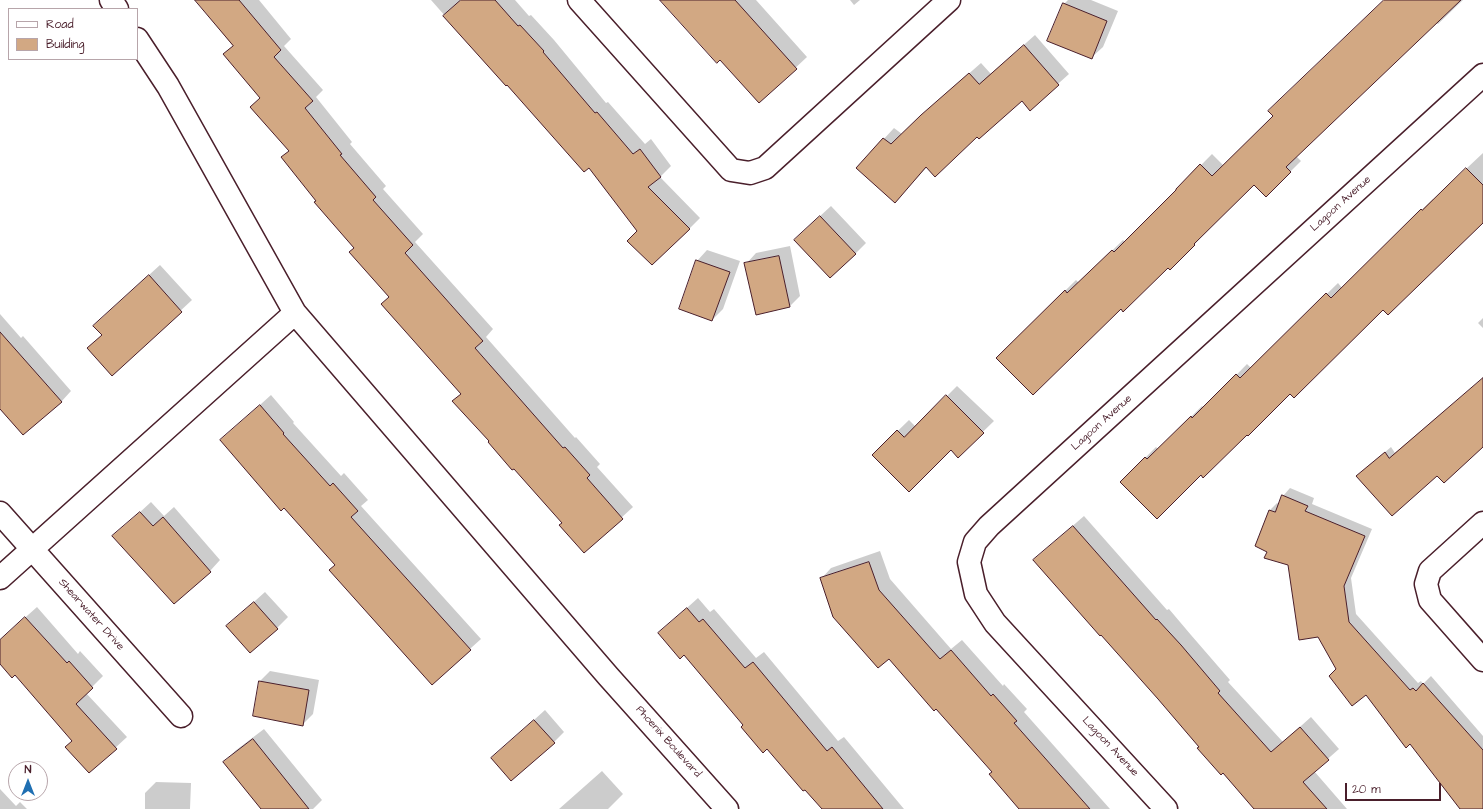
<!DOCTYPE html>
<html>
<head>
<meta charset="utf-8">
<style>
	body { margin:0 }
	#map { position:relative; width:1483px; height:809px; overflow:hidden; background:#fff; font-family:"Architects Daughter",sans-serif }
	canvas { display:block }
	.legend { position:absolute; left:8px; top:8px; width:130px; height:52px; box-sizing:border-box; background:#fff; border:1px solid #b7a5aa; margin:0; padding:5px 7px; list-style:none; font-size:12px; color:#4a1f2b }
	.legend li { display:flex; align-items:center; gap:8px; height:20px }
	.legend b { width:20px; border:1px solid #b7a5aa }
	.north { position:absolute; left:8px; top:761px; width:40px; height:40px; box-sizing:border-box; background:#fff; border:1px solid #b7a5aa; border-radius:50%; rotate:0deg; font-size:11px; font-weight:700; line-height:16px; text-align:center; color:#4a1f2b }
	.north::after { content:''; display:block; margin:auto; width:14px; height:18px; background:#1f6fb2; clip-path:polygon(50% 0,100% 100%,50% 72%,0 100%) }
	.scale { position:absolute; left:1345px; top:783px; width:96px; height:18px; box-sizing:border-box; border:2px solid #4a1f2b; border-top:0; padding-left:5px; font-size:12px; line-height:14px; white-space:nowrap; color:#4a1f2b; -webkit-text-stroke:3px #fff; paint-order:stroke }
</style>
</head>
<body>
<div id="map">
<canvas width="1483" height="809"></canvas>
<ul class="legend">
<li><b style="height:5px;background:#fff"></b>Road</li>
<li><b style="height:11px;background:#d2a883"></b>Building</li>
</ul>
<div class="north">N</div>
<div class="scale">20 m</div>
</div>
<script>
const ctx = document.querySelector('canvas').getContext('2d');
ctx.lineJoin = 'round';
function fillPath(path, color) {
  ctx.fillStyle = color;
  ctx.fill(path, 'evenodd');
}
function stroke(path, color, width, dash) {
  ctx.strokeStyle = color;
  ctx.lineWidth = width;
  ctx.lineCap = dash ? 'butt' : 'round';
  ctx.setLineDash(dash || []);
  ctx.stroke(path);
}
function label(font, color, halo, rows, align = 'center') {
  ctx.font = font + ' "Architects Daughter",sans-serif';
  ctx.lineWidth = 4;
  ctx.setLineDash([]);
  ctx.textBaseline = 'middle';
  ctx.strokeStyle = halo;
  ctx.fillStyle = color;
  for (const [text, x, y, turn = 0] of rows) {
    ctx.save();
    ctx.translate(x, y);
    ctx.rotate((+turn || 0) * Math.PI / 180);
    ctx.textAlign = isNaN(turn) ? turn : align;
    if (halo) ctx.strokeText(text, 0, 0);
    ctx.fillText(text, 0, 0);
    ctx.restore();
  }
}
fillPath(new Path2D(`
	M 198,0 L 259,0 L 291,39 L 284,46 L 323,90 L 316,97 L 352,142 L 350,144 L 386,186 L 383,189 L 423,234 L 415,242 L 493,329 L 486,337 L 575,438 L 576,437 L 600,464 L 597,467 L 633,507 L 584,552 L 563,523 L 490,441 L 462,394 L 382,304 L 390,296 L 355,248 L 282,157 L 290,150 L 261,98 L 224,54 L 234,45 Z
	M 431,0 L 515,0 L 529,16 L 531,15 L 554,40 L 606,103 L 608,102 L 645,144 L 651,139 L 671,166 L 660,177 L 700,218 L 689,229 L 589,167 L 508,83 L 506,85 Z
	M 662,0 L 756,0 L 807,57 L 759,102 L 720,59 Z
	M 850,0 L 860,0 L 854,5 Z
	M 1068,0 L 1091,0 L 1118,11 L 1103,47 L 1092,57 L 1064,4 Z
	M 1385,0 L 1463,0 L 1438,24 L 1436,23 L 1296,156 L 1301,161 L 1266,196 L 1254,184 L 1170,269 L 1168,267 L 1121,307 L 997,358 L 1076,280 L 1079,283 L 1123,240 L 1125,242 L 1212,154 L 1224,166 L 1275,116 Z
	M 1035,35 L 1069,74 L 1030,109 L 1022,99 L 977,135 L 927,167 L 905,191 L 857,168 L 894,128 L 902,134 L 933,105 L 981,63 L 991,74 Z
	M 1483,153 L 1483,223 L 1383,309 L 1201,474 L 1121,482 L 1156,447 L 1158,449 L 1202,406 L 1204,408 L 1247,364 L 1251,368 L 1338,283 L 1342,288 L 1433,199 L 1433,200 Z
	M 831,206 L 866,243 L 855,254 L 806,229 Z
	M 790,246 L 800,296 L 790,306 L 746,264 L 756,253 Z
	M 707,250 L 740,261 L 723,309 L 712,320 L 697,261 Z
	M 160,265 L 192,300 L 149,340 L 105,315 Z
	M 0,314 L 21,338 L 23,336 L 71,391 L 61,402 L 0,404 Z
	M 1483,318 L 1483,328 L 1478,323 Z
	M 1483,378 L 1483,446 L 1438,475 L 1364,470 L 1391,447 L 1395,453 Z
	M 957,386 L 994,421 L 958,456 L 951,449 L 873,455 L 909,420 L 916,427 Z
	M 271,395 L 294,422 L 293,423 L 341,476 L 344,473 L 368,500 L 361,506 L 481,639 L 432,683 L 336,564 L 221,440 Z
	M 1290,488 L 1314,498 L 1312,504 L 1372,529 L 1351,578 L 1356,614 L 1418,683 L 1421,681 L 1423,684 L 1431,676 L 1483,736 L 1483,809 L 1462,809 L 1410,743 L 1366,693 L 1338,669 L 1288,565 L 1268,552 L 1270,510 L 1277,503 L 1279,504 L 1283,496 Z
	M 151,502 L 164,516 L 174,507 L 220,560 L 210,571 L 114,536 Z
	M 1084,516 L 1167,610 L 1169,609 L 1191,635 L 1230,680 L 1228,682 L 1283,742 L 1311,717 L 1339,749 L 1314,771 L 1347,809 L 1256,809 L 1200,747 L 1045,550 Z
	M 880,551 L 890,579 L 951,649 L 962,640 L 1003,686 L 1004,684 L 1027,709 L 1024,712 L 1110,809 L 1022,809 L 993,772 L 821,579 L 831,568 Z
	M 265,592 L 288,617 L 277,628 L 227,626 Z
	M 698,598 L 710,612 L 714,609 L 756,658 L 764,652 L 838,741 L 844,737 L 904,809 L 823,809 L 768,748 L 744,725 L 684,654 L 659,633 Z
	M 37,607 L 78,654 L 80,651 L 103,676 L 86,693 L 127,737 L 89,772 L 73,740 L 15,674 L 0,663 L 0,640 Z
	M 270,671 L 319,680 L 313,714 L 302,725 L 259,682 Z
	M 545,710 L 564,732 L 554,742 L 492,758 Z
	M 264,729 L 322,800 L 313,809 L 263,809 L 225,762 L 235,751 Z
	M 602,771 L 623,794 L 608,809 L 559,809 Z
	M 156,782 L 191,783 L 190,809 L 145,809 L 145,793 Z
	M 0,789 L 16,806 L 20,802 L 27,809 L 0,809 Z`), '#0003');
const building = new Path2D(`
	M 195,0 L 239,0 L 281,50 L 274,57 L 313,101 L 305,108 L 342,154 L 340,155 L 376,197 L 373,200 L 413,245 L 405,253 L 483,341 L 475,348 L 563,448 L 565,447 L 590,475 L 587,478 L 623,519 L 584,553 L 559,525 L 562,523 L 514,469 L 512,470 L 488,442 L 489,441 L 452,401 L 461,394 L 381,304 L 389,297 L 349,252 L 354,248 L 314,202 L 316,201 L 281,157 L 289,151 L 250,107 L 260,98 L 223,54 L 233,46 Z
	M 461,0 L 495,0 L 518,26 L 520,25 L 544,51 L 543,52 L 595,113 L 597,112 L 633,154 L 640,149 L 661,177 L 648,187 L 690,229 L 652,265 L 627,241 L 637,231 L 589,168 L 584,172 L 507,85 L 506,86 L 443,16 Z
	M 660,0 L 735,0 L 797,69 L 759,103 L 720,60 L 717,63 Z
	M 1384,0 L 1461,0 L 1286,167 L 1291,172 L 1266,197 L 1254,185 L 1194,244 L 1195,245 L 1170,270 L 1168,268 L 1123,312 L 1121,309 L 1033,395 L 996,358 L 1065,290 L 1067,293 L 1112,250 L 1114,252 L 1176,190 L 1176,189 L 1200,164 L 1212,176 L 1273,116 L 1268,111 Z
	M 1063,3 L 1107,21 L 1092,59 L 1047,41 Z
	M 1024,45 L 1059,85 L 1030,111 L 1022,101 L 979,139 L 977,137 L 935,177 L 926,167 L 895,203 L 856,168 L 883,138 L 891,144 L 921,115 L 969,73 L 979,84 Z
	M 1466,168 L 1483,185 L 1483,223 L 1388,315 L 1383,310 L 1294,398 L 1290,394 L 1248,436 L 1247,435 L 1203,478 L 1201,475 L 1157,519 L 1120,482 L 1145,457 L 1147,459 L 1191,416 L 1192,418 L 1236,374 L 1240,378 L 1326,293 L 1331,298 L 1421,209 L 1422,210 Z
	M 820,216 L 856,254 L 830,278 L 794,240 Z
	M 779,256 L 790,307 L 756,315 L 744,263 Z
	M 696,260 L 730,272 L 712,321 L 679,309 Z
	M 149,275 L 182,312 L 112,376 L 87,348 L 102,335 L 93,326 Z
	M 0,332 L 62,402 L 23,435 L 0,409 Z
	M 1483,378 L 1483,447 L 1444,483 L 1437,476 L 1392,516 L 1356,476 L 1385,452 L 1389,458 Z
	M 946,395 L 984,433 L 958,458 L 951,450 L 909,492 L 872,455 L 897,430 L 904,437 Z
	M 260,405 L 284,433 L 283,434 L 330,486 L 333,483 L 358,511 L 351,517 L 471,650 L 432,685 L 329,570 L 335,565 L 284,508 L 281,511 L 220,440 Z
	M 1282,495 L 1308,506 L 1305,511 L 1365,536 L 1344,586 L 1349,622 L 1410,690 L 1413,688 L 1416,691 L 1423,683 L 1483,750 L 1483,809 L 1460,809 L 1410,744 L 1406,748 L 1366,695 L 1352,706 L 1329,676 L 1336,669 L 1318,637 L 1299,640 L 1288,565 L 1264,558 L 1267,552 L 1255,546 L 1269,510 L 1275,512 Z
	M 140,512 L 153,526 L 163,517 L 211,572 L 174,604 L 112,536 Z
	M 1073,526 L 1156,620 L 1157,619 L 1181,645 L 1220,691 L 1218,693 L 1271,752 L 1300,727 L 1329,760 L 1303,782 L 1327,809 L 1254,809 L 1223,773 L 1221,775 L 1197,748 L 1199,747 L 1158,699 L 1101,635 L 1100,636 L 1033,560 Z
	M 869,562 L 879,590 L 940,659 L 951,650 L 991,696 L 993,694 L 1017,721 L 1014,723 L 1090,809 L 1019,809 L 989,774 L 992,772 L 936,709 L 934,711 L 889,659 L 878,668 L 833,617 L 820,578 Z
	M 254,602 L 278,629 L 250,653 L 226,626 Z
	M 687,608 L 699,622 L 703,619 L 745,668 L 753,662 L 827,751 L 832,747 L 883,809 L 822,809 L 805,790 L 803,791 L 767,749 L 763,753 L 741,727 L 743,725 L 684,655 L 680,659 L 658,633 Z
	M 25,617 L 67,663 L 69,661 L 93,688 L 76,704 L 117,749 L 89,773 L 65,747 L 72,741 L 15,675 L 12,678 L 0,664 L 0,640 Z
	M 259,681 L 309,690 L 303,726 L 253,716 Z
	M 534,720 L 555,743 L 511,781 L 491,758 Z
	M 253,739 L 309,809 L 261,809 L 223,762 Z`);
fillPath(building, '#d2a883');
stroke(building, '#4a1f2b', 1);
const minor = new Path2D(`
	M 111,0 L 117,9
	M 579,0 L 731,170 L 750,173 L 765,168 L 949,0
	M 137,39 L 168,86 L 295,313 L 608,676 L 727,809
	M 0,513 L 181,716
	M 1483,523 L 1430,571 L 1426,584 L 1430,600 L 1483,660
	M 0,578 L 295,313
	M 1166,809 L 995,623 L 976,594 L 969,562 L 975,542 L 989,526 L 1483,75`);
stroke(minor, '#4a1f2b', 25);
stroke(minor, '#fff', 22);
label('11px', '#4a1f2b', '#fff', [
	["Lagoon Avenue",1341,204,-42],
	["Lagoon Avenue",1102,423,-42],
	["Shearwater Drive",91,615,48],
	["Phoenix Boulevard",668,742,48],
	["Lagoon Avenue",1110,747,47]
]);
</script>
</body>
</html>
